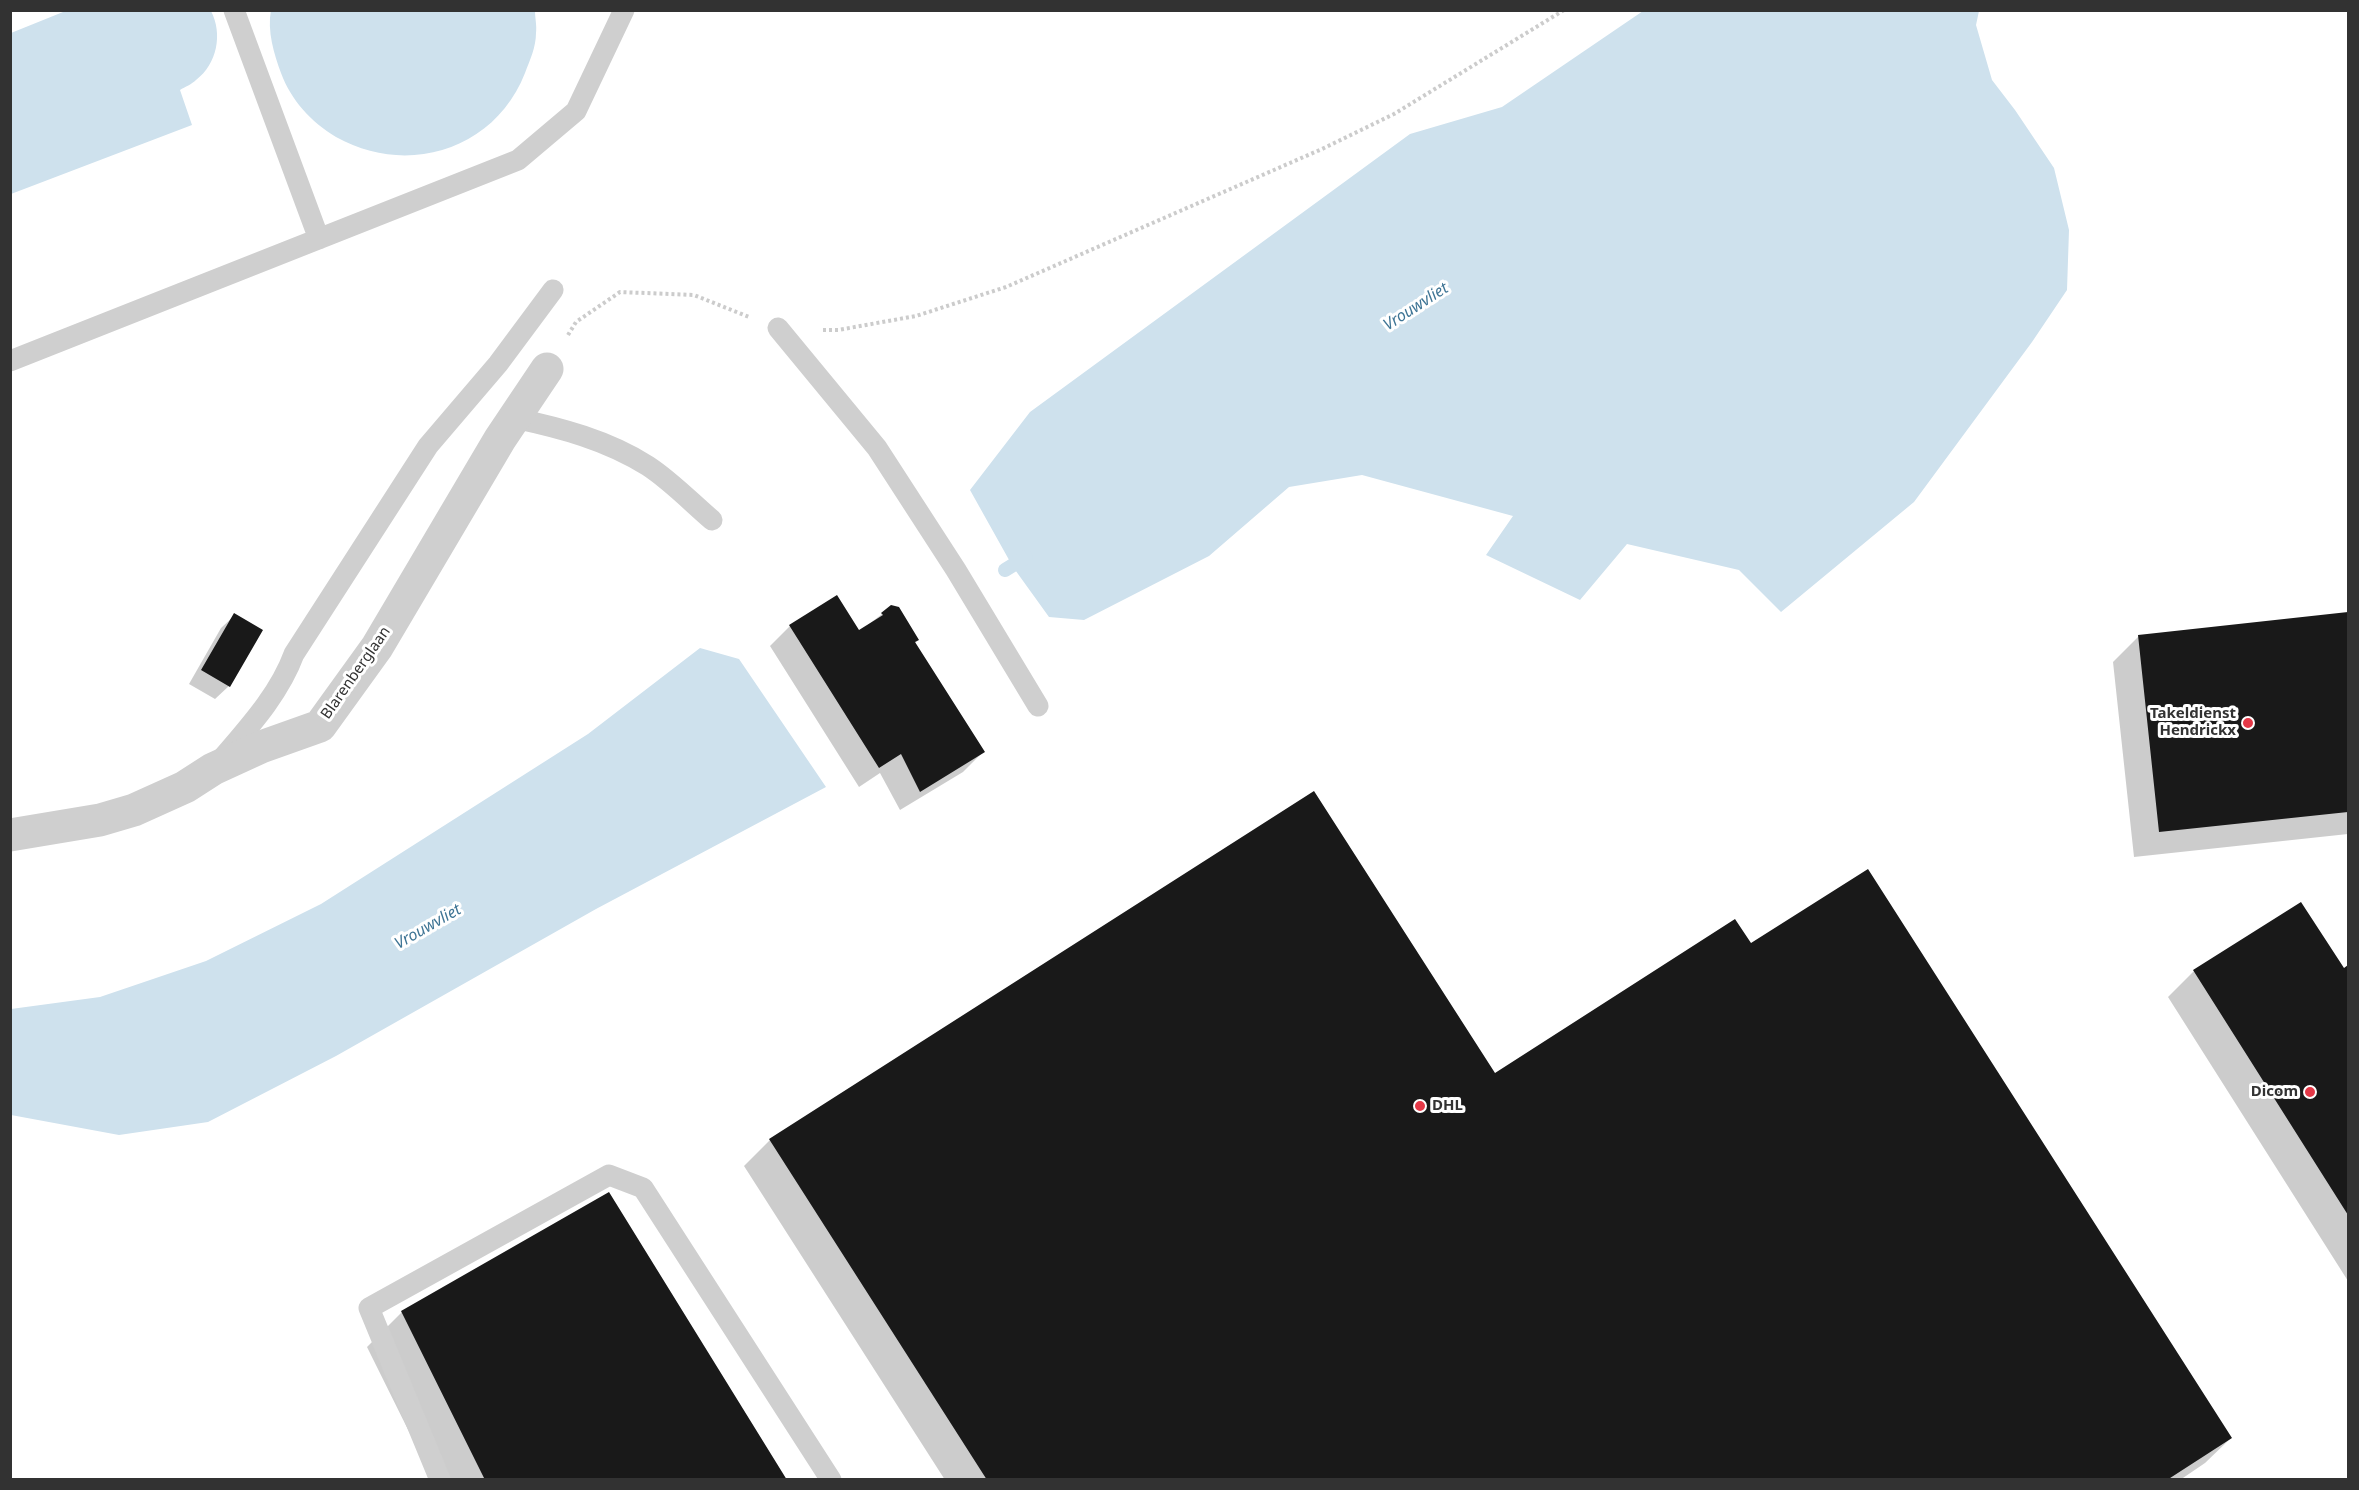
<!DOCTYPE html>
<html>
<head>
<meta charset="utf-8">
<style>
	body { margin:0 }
	#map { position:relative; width:2359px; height:1490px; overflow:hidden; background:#fff; font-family:"Noto Sans",sans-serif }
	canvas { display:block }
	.frame { position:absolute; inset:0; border:12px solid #323232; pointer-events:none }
</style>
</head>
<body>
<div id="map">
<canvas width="2359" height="1490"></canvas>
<div class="frame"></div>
</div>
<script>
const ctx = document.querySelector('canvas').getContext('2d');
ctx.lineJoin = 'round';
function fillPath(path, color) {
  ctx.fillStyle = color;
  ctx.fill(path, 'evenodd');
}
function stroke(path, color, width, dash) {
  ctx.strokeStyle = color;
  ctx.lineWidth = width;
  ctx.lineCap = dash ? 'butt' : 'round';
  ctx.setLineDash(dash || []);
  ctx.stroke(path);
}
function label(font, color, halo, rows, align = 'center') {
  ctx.font = font + ' "Noto Sans",sans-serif';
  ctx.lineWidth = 6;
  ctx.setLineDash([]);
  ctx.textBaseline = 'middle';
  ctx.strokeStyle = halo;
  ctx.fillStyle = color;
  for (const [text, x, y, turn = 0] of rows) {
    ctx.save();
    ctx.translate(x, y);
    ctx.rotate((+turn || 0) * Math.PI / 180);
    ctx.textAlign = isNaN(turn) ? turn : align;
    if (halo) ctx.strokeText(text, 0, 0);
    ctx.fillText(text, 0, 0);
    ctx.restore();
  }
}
fillPath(new Path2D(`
	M 68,10 L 211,11 C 223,34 217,64 196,80 C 192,84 185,87 180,90 L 192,125 L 11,194 L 11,33 Z
	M 271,10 L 535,11 C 535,18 537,26 536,33 C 536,47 530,60 525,73 C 495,150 407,177 336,137 C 311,122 291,100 281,73 C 274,54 267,31 271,10 Z
	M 1643,11 L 1979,11 L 1976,25 L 1992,80 L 2015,110 L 2054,168 L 2069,230 L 2067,290 L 2032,342 L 1914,502 L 1781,612 L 1739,570 L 1627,544 L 1580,600 L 1486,555 L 1513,516 L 1362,475 L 1289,487 L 1209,556 L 1084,620 L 1049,617 L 1013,567 L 970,490 L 1030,412 L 1410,134 L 1502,107 Z
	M 700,648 L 739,659 L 826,787 L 596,909 L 336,1056 L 208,1122 L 119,1135 L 11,1115 L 11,1009 L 100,997 L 206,961 L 321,904 L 588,734 Z`), '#cee1ed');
fillPath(new Path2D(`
	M 837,597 L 859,632 L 882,614 L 918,640 L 914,644 L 983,752 L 963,772 L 900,810 L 880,773 L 859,787 L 770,646 L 790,626 Z
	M 2348,614 L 2348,834 L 2134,857 L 2113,662 L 2139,636 Z
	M 235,615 L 229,686 L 215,699 L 189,684 L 221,628 Z
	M 1314,793 L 1494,1075 L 1751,945 L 2231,1438 L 2205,1463 L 2180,1480 L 945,1480 L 744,1166 L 770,1140 Z
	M 2348,967 L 2348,1281 L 2168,997 L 2194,971 L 2343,971 Z
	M 402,1312 L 785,1480 L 433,1480 L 367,1347 Z`), '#0003');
stroke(new Path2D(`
	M 1005,570 L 1026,557`), '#cee1ed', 14);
fillPath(new Path2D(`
	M 837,595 L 859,630 L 883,615 L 881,613 L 891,605 L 899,607 L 919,640 L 915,642 L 985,752 L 920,792 L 901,754 L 879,768 L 789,625 Z
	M 2348,612 L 2348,812 L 2159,832 L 2138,635 Z
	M 234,613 L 263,630 L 230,687 L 201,670 Z
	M 1314,791 L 1495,1073 L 1735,919 L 1751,943 L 1868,869 L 2232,1438 L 2167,1480 L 987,1480 L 769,1139 Z
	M 2301,902 L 2344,968 L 2348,965 L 2348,1215 L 2193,970 Z
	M 609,1192 L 787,1480 L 485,1480 L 401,1311 Z`), '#191919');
stroke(new Path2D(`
	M 823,330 L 838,330 L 916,316 L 1006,287 L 1322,149 L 1394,114 L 1564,10
	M 568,335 L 576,322 L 620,292 L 694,295 L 749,317`), '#ccc', 4, [3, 3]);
stroke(new Path2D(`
	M 234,10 L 319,239
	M 778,328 L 877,448 L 956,570 L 1038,706
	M 10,361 L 518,160 L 576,111 L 624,10
	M 514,418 C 561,428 607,440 648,466 C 671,481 692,503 712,520
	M 219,762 C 247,729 279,695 294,654 L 428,446 L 498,364 L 553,290
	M 440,1480 L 369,1308 L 609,1175 L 643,1188 L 831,1480`), '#cfcfcf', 21);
stroke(new Path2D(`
	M 10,835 L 100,820 L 134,810 L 185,787 L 213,769 L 261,747 L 320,726 L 377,647 L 500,439 L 547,369`), '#cfcfcf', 33);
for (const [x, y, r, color] of [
	[2248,723,6,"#e43847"],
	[2310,1092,6,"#e43847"],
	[1420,1106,6,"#e43847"]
]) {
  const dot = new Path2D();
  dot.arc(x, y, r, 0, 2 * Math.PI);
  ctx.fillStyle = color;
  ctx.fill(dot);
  stroke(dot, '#fff', 2);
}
label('15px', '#323232', '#fff', [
	["Blarenberglaan",356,673,-55]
]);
label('bold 15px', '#323232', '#fff', [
	["Takeldienst",2236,714],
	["Hendrickx",2236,731],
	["Dicom",2298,1092],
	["DHL",1432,1106,"left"]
], 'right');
label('italic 16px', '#3f7595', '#fff', [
	["Vrouwvliet",1416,307,-33],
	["Vrouwvliet",428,927,-30]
]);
</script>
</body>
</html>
